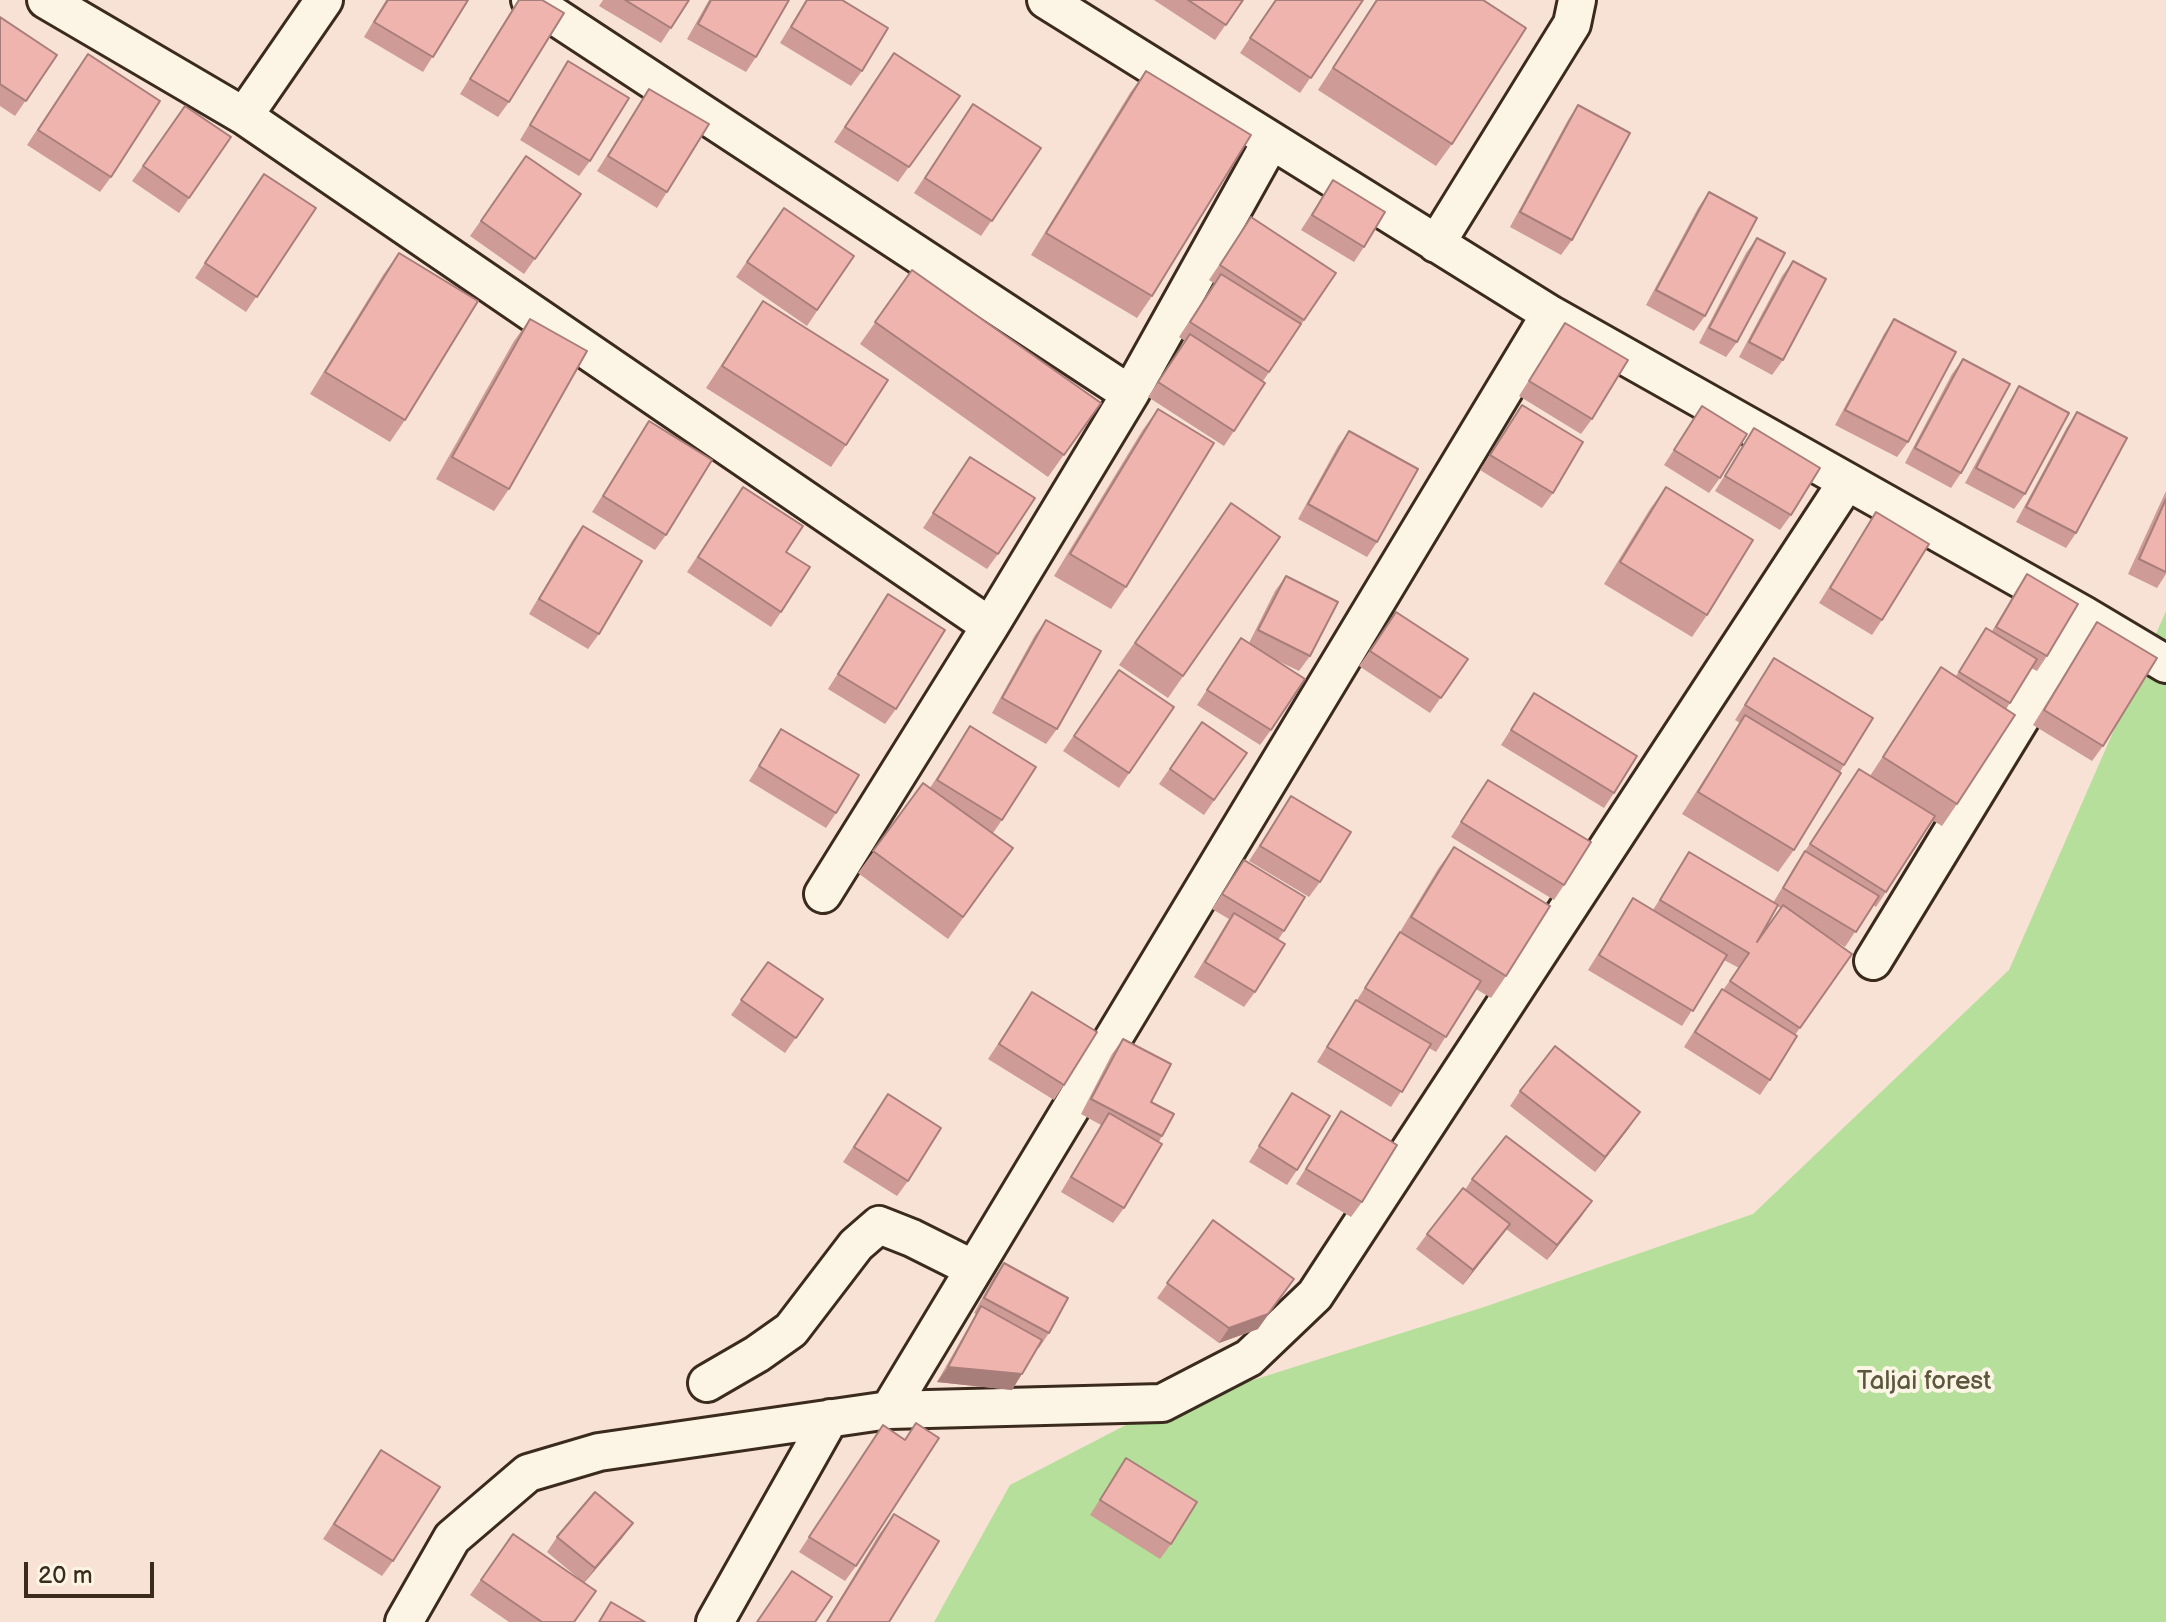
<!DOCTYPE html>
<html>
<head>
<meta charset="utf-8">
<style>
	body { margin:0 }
	#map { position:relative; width:2166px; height:1622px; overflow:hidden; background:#f8e2d5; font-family:"Balsamiq Sans",sans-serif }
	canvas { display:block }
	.scale { position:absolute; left:24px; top:1562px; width:130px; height:36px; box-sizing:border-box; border:4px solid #3b2a1e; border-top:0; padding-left:10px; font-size:24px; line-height:28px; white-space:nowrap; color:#3b2a1e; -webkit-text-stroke:6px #fcf5e5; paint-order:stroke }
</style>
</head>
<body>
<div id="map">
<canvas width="2166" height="1622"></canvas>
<div class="scale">20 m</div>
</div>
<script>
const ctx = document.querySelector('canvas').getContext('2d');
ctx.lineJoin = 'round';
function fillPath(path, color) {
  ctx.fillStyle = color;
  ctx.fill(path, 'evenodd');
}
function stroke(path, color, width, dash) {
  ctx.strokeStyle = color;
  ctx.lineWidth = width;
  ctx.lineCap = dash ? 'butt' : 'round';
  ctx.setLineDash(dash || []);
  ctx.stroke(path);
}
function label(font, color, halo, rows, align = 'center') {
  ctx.font = font + ' "Balsamiq Sans",sans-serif';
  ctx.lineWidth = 8;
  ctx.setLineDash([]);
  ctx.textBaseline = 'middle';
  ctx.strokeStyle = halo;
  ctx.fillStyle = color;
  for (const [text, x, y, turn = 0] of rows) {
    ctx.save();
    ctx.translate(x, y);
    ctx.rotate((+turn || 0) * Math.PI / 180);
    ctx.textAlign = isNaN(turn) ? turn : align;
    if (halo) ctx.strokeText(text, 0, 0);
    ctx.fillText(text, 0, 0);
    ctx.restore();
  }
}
fillPath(new Path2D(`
	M 2166,611 L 2166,1622 L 934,1622 L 1010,1485 L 1149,1413 L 1484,1307 L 1753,1214 L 2009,970 Z`), '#b5df9b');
const minor = new Path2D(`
	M 46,0 L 244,116 L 990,626 L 823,894
	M 530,0 L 1130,394
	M 1046,0 L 1550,314 L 2084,615 L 2166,664
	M 244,116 L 324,0
	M 1436,244 L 1572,24 L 1577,0
	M 990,626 L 1130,394 L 1271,141
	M 1873,961 L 2084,615
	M 707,1383 L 757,1354 L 791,1330 L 856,1245 L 879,1225 L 912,1238 L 974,1269
	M 889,1410 L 1550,314
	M 404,1622 L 452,1538 L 528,1473 L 599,1452 L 889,1410 L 1162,1403 L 1249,1358 L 1315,1295 L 1846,483
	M 715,1622 L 830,1418`);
stroke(minor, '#3b2a1e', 42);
stroke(minor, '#fcf5e5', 36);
fillPath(new Path2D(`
	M 386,0 L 468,0 L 423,72 L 364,37 Z
	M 518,0 L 542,0 L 509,102 L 498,117 L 460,94 Z
	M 603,0 L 689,0 L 661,43 L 599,6 Z
	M 709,0 L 789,0 L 756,57 L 746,72 L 687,39 Z
	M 806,0 L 842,0 L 862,71 L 851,86 L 780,43 Z
	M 1154,0 L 1243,0 L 1215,40 Z
	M 1275,0 L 1363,0 L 1300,93 L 1240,53 Z
	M 1376,0 L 1483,0 L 1452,144 L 1436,166 L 1318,90 Z
	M 0,17 L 57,55 L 15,116 L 0,106 Z
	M 894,53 L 960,96 L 898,182 L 834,142 Z
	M 568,61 L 590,161 L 579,176 L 520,140 L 558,77 Z
	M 77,69 L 111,177 L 100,192 L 27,145 Z
	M 1146,71 L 1152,296 L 1137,318 L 1031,255 L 1130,93 Z
	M 649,89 L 667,192 L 657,208 L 597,171 Z
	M 1578,105 L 1572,240 L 1561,255 L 1510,227 L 1568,120 Z
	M 185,106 L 231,137 L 179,213 L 132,181 Z
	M 963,119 L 1041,148 L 981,236 L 914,193 Z
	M 526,156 L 581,194 L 524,274 L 470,236 Z
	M 1333,180 L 1364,247 L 1354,262 L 1301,230 Z
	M 253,189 L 316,208 L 246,312 L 195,278 Z
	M 1709,192 L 1705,316 L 1694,331 L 1646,305 L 1698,208 Z
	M 784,208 L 854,256 L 807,326 L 736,277 Z
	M 1251,217 L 1336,273 L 1263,381 L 1234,431 L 1224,446 L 1148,397 L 1185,341 L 1179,337 L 1214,283 L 1209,280 Z
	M 1757,238 L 1737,342 L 1726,357 L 1699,343 L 1746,253 Z
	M 399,253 L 405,420 L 390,442 L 310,394 L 383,275 Z
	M 1793,261 L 1783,360 L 1772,375 L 1739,357 L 1782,276 Z
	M 912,270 L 1101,403 L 1048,477 L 860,344 Z
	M 763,301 L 846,445 L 831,467 L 706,388 Z
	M 530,319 L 509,489 L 494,511 L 436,479 L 514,341 Z
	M 1894,319 L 1908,442 L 1897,457 L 1835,425 L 1884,334 Z
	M 1565,323 L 1592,419 L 1581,434 L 1519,396 Z
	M 1963,359 L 1961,473 L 1951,488 L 1905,463 L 1952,374 Z
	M 2019,386 L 2025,494 L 2014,509 L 1965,483 L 2009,402 Z
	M 1522,405 L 1553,493 L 1542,508 L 1480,470 Z
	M 1702,406 L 1720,478 L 1709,493 L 1664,465 Z
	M 1158,409 L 1126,587 L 1111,609 L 1054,576 L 1142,431 Z
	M 2077,412 L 2076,533 L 2066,548 L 2016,522 L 2067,427 Z
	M 649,421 L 666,535 L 655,550 L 592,512 Z
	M 1754,428 L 1791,515 L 1780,530 L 1715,491 Z
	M 1349,431 L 1377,542 L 1367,557 L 1298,519 L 1338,446 Z
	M 970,457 L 998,554 L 987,569 L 923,528 Z
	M 1666,487 L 1707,615 L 1692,637 L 1604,584 L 1650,509 Z
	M 2166,491 L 2166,574 L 2157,588 L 2128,574 Z
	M 733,502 L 786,552 L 781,612 L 771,627 L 687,572 Z
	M 1231,503 L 1280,537 L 1168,698 L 1119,665 Z
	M 1876,512 L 1882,620 L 1872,635 L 1819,603 Z
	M 583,526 L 599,634 L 588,649 L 529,614 L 572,541 Z
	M 2027,574 L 2047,656 L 2037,671 L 2031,668 L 2006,709 L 1957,804 L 1942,826 L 1932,820 L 1886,892 L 1876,907 L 1873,905 L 1845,947 L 1825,935 L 1852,954 L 1795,1035 L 1770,1080 L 1760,1095 L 1684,1047 L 1711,1004 L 1722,989 L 1723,990 L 1739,968 L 1724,960 L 1682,1026 L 1588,970 L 1633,898 L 1653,910 L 1689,852 L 1773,903 L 1795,866 L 1859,769 L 1870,776 L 1941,667 L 1956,676 L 1986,628 L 1992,631 L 2017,589 ZM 1777,906 L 1781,908 L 1757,941 Z
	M 1286,576 L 1310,656 L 1299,671 L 1272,658 L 1271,730 L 1260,745 L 1197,705 L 1241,638 L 1249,643 L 1275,591 Z
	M 888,594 L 896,709 L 885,724 L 828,689 Z
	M 1396,612 L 1468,659 L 1430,713 L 1359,666 Z
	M 1046,620 L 1057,729 L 1046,744 L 992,713 L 1035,635 Z
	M 2097,622 L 2103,746 L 2092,761 L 2033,725 Z
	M 1774,658 L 1844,765 L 1794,850 L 1778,872 L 1682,814 L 1740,723 L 1735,720 Z
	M 1119,670 L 1174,707 L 1119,788 L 1063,751 Z
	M 1534,693 L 1614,793 L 1604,808 L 1501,745 Z
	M 1202,722 L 1247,753 L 1204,815 L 1159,784 Z
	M 970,726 L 1002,820 L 993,833 L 1013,848 L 948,939 L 858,873 L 923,783 L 930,788 Z
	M 781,729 L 836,813 L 826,828 L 749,781 Z
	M 1488,780 L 1564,885 L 1554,900 L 1451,837 Z
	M 1291,796 L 1320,882 L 1309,897 L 1249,861 Z
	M 1454,847 L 1506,976 L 1491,998 L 1476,989 L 1436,1052 L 1429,1048 L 1391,1107 L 1317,1062 L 1346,1015 L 1357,1000 L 1400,932 L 1438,869 Z
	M 1244,860 L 1284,931 L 1278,940 L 1255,992 L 1244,1007 L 1194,977 L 1229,919 L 1212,909 Z
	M 768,962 L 823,999 L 785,1053 L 731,1015 Z
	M 1032,992 L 1064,1085 L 1054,1100 L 988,1059 Z
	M 1123,1039 L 1151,1102 L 1162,1136 L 1124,1208 L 1113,1223 L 1061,1192 L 1101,1125 L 1081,1114 L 1112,1054 Z
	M 1520,1091 L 1629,1128 L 1595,1172 L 1510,1106 Z
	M 1292,1093 L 1297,1170 L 1287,1185 L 1249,1162 Z
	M 888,1094 L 908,1181 L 897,1196 L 843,1162 Z
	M 1341,1111 L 1362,1202 L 1351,1217 L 1296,1184 Z
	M 1472,1179 L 1592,1201 L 1547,1260 L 1506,1229 L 1463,1285 L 1416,1249 L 1427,1234 L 1465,1190 Z
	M 1213,1220 L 1258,1329 L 1219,1343 L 1157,1298 Z
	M 1004,1263 L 1049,1333 L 1039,1348 L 1037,1348 L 1012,1390 L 937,1382 L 976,1314 L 974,1313 L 993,1278 Z
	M 873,1440 L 856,1566 L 845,1581 L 799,1552 Z
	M 381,1450 L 393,1561 L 382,1576 L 323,1539 Z
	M 1126,1458 L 1171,1544 L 1160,1559 L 1090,1515 Z
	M 894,1514 L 889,1622 L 826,1622 L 878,1536 Z
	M 633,1523 L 622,1538 L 584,1583 L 574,1622 L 509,1622 L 470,1595 L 513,1534 L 583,1582 L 547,1552 L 557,1537 Z`), '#ce9b96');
fillPath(new Path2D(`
	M 1640,1112 L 1629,1128 L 1595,1172 L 1605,1157 Z
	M 1592,1201 L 1581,1217 L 1547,1260 L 1557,1245 Z
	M 1510,1224 L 1499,1239 L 1463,1285 L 1473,1270 Z
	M 1294,1279 L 1258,1329 L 1219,1343 L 1229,1328 Z
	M 948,1367 L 1022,1374 L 1012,1390 L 937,1382 Z
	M 633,1523 L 622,1538 L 584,1583 L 595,1568 Z`), '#a87e7a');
const building = new Path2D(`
	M 388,0 L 468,0 L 433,57 L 374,22 Z
	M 519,0 L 542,0 L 564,13 L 509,102 L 470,79 Z
	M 625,0 L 689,0 L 671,28 Z
	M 711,0 L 789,0 L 756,57 L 698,24 Z
	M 807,0 L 842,0 L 888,28 L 862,71 L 791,27 Z
	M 1188,0 L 1243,0 L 1226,25 Z
	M 1276,0 L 1363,0 L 1311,78 L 1250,38 Z
	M 1377,0 L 1483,0 L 1526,28 L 1452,144 L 1333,68 Z
	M 0,17 L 57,55 L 26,101 L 0,84 Z
	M 894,53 L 960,96 L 909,167 L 845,127 Z
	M 88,54 L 160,101 L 111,177 L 38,130 Z
	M 568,61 L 629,98 L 590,161 L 530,125 Z
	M 1146,71 L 1251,135 L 1152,296 L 1046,233 Z
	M 649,89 L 709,124 L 667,192 L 608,156 Z
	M 973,104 L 1041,148 L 992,221 L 925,178 Z
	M 1578,105 L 1630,133 L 1572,240 L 1520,212 Z
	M 185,106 L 231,137 L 189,198 L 143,166 Z
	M 526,156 L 581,194 L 535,259 L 481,221 Z
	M 264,174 L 316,208 L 257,297 L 205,263 Z
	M 1333,180 L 1385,212 L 1364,247 L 1312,215 Z
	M 1709,192 L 1757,218 L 1705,316 L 1656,290 Z
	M 784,208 L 854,256 L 817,310 L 747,262 Z
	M 1251,217 L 1336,273 L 1304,320 L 1220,265 Z
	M 1757,238 L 1785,253 L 1737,342 L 1709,328 Z
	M 399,253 L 478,301 L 405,420 L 325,372 Z
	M 1793,261 L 1826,279 L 1783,360 L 1749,342 Z
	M 912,270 L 1101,403 L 1064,455 L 875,322 Z
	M 1221,274 L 1301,324 L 1269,372 L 1190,322 Z
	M 763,301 L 888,380 L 846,445 L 722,366 Z
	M 530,319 L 587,351 L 509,489 L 452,457 Z
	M 1894,319 L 1956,352 L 1908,442 L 1845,410 Z
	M 1565,323 L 1628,360 L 1592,419 L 1529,381 Z
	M 1190,334 L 1265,383 L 1234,431 L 1158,382 Z
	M 1963,359 L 2010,384 L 1961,473 L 1915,448 Z
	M 2019,386 L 2069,413 L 2025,494 L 1976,468 Z
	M 1522,405 L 1583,442 L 1553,493 L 1490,455 Z
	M 1702,406 L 1747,434 L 1720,478 L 1674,450 Z
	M 1158,409 L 1214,443 L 1126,587 L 1070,554 Z
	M 2077,412 L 2127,438 L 2076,533 L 2026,507 Z
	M 649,421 L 712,460 L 666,535 L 603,496 Z
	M 1754,428 L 1820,468 L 1791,515 L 1725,476 Z
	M 1349,431 L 1418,469 L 1377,542 L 1308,504 Z
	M 970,457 L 1035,498 L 998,554 L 933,513 Z
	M 743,487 L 803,526 L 786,552 L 810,567 L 781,612 L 698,557 Z
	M 1666,487 L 1753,540 L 1707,615 L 1620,562 Z
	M 2166,499 L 2166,572 L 2139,559 Z
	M 1231,503 L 1280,537 L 1183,676 L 1135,643 Z
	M 1876,512 L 1929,544 L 1882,620 L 1830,588 Z
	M 583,526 L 642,561 L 599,634 L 539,599 Z
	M 2027,574 L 2078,604 L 2047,656 L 1996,627 Z
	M 1286,576 L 1338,602 L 1310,656 L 1258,630 Z
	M 888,594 L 945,630 L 896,709 L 838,674 Z
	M 1396,612 L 1468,659 L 1441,698 L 1370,651 Z
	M 1046,620 L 1101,651 L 1057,729 L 1002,698 Z
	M 2097,622 L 2157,658 L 2103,746 L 2044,710 Z
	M 1986,628 L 2037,659 L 2010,703 L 1959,672 Z
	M 1241,638 L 1305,679 L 1271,730 L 1207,690 Z
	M 1774,658 L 1873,718 L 1844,765 L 1745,705 Z
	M 1941,667 L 2015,715 L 1957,804 L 1883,757 Z
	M 1119,670 L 1174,707 L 1129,773 L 1074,736 Z
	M 1534,693 L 1637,756 L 1614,793 L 1511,730 Z
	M 1745,715 L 1841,773 L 1794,850 L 1698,792 Z
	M 1202,722 L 1247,753 L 1214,800 L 1170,769 Z
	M 970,726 L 1036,767 L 1002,820 L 937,780 Z
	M 781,729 L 859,775 L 836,813 L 759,766 Z
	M 1859,769 L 1935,816 L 1886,892 L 1810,844 Z
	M 1488,780 L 1591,842 L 1564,885 L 1461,822 Z
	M 923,783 L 1013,848 L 963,917 L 873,851 Z
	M 1291,796 L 1351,832 L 1320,882 L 1260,846 Z
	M 1454,847 L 1550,906 L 1506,976 L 1411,917 Z
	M 1805,851 L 1879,896 L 1856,932 L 1783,888 Z
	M 1689,852 L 1778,905 L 1757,942 L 1783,905 L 1852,954 L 1800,1028 L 1730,981 L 1749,953 L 1660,900 Z
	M 1244,860 L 1305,897 L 1284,931 L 1222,894 Z
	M 1633,898 L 1727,955 L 1693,1011 L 1599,955 Z
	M 1234,913 L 1285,944 L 1255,992 L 1205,962 Z
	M 1400,932 L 1481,981 L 1446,1037 L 1365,988 Z
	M 768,962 L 823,999 L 796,1038 L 741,1000 Z
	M 1722,989 L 1797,1036 L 1770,1080 L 1695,1032 Z
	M 1032,992 L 1097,1032 L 1064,1085 L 999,1044 Z
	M 1356,1000 L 1431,1044 L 1402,1092 L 1327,1047 Z
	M 1123,1039 L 1171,1064 L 1151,1102 L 1174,1114 L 1162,1136 L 1091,1099 Z
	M 1555,1046 L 1640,1112 L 1605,1157 L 1520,1091 Z
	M 1292,1093 L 1330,1116 L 1297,1170 L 1259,1146 Z
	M 888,1094 L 941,1128 L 908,1181 L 854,1147 Z
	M 1341,1111 L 1397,1145 L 1362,1202 L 1306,1169 Z
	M 1109,1113 L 1162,1144 L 1124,1208 L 1071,1177 Z
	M 1506,1136 L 1592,1201 L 1557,1245 L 1472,1179 Z
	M 1463,1188 L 1510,1224 L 1473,1270 L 1427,1234 Z
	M 1213,1220 L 1294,1279 L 1268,1314 L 1229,1328 L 1167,1283 Z
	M 1004,1263 L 1068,1298 L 1049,1333 L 984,1298 Z
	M 981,1306 L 1042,1340 L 1022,1374 L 948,1367 Z
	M 916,1423 L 939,1438 L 856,1566 L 809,1537 L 883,1425 L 905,1440 Z
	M 381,1450 L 440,1487 L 393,1561 L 334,1524 Z
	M 1126,1458 L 1197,1502 L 1171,1544 L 1100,1500 Z
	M 595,1492 L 633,1523 L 595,1568 L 557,1537 Z
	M 894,1514 L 939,1541 L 889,1622 L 827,1622 Z
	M 513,1534 L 596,1591 L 574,1622 L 542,1622 L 481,1580 Z
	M 792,1571 L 832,1597 L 815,1622 L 757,1622 Z
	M 611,1602 L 645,1622 L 599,1622 Z`);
fillPath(building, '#f0b4af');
stroke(building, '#a87e7a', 2);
label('26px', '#5a573d', '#fcf5e5', [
	["Taljai forest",1924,1382]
]);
</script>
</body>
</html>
